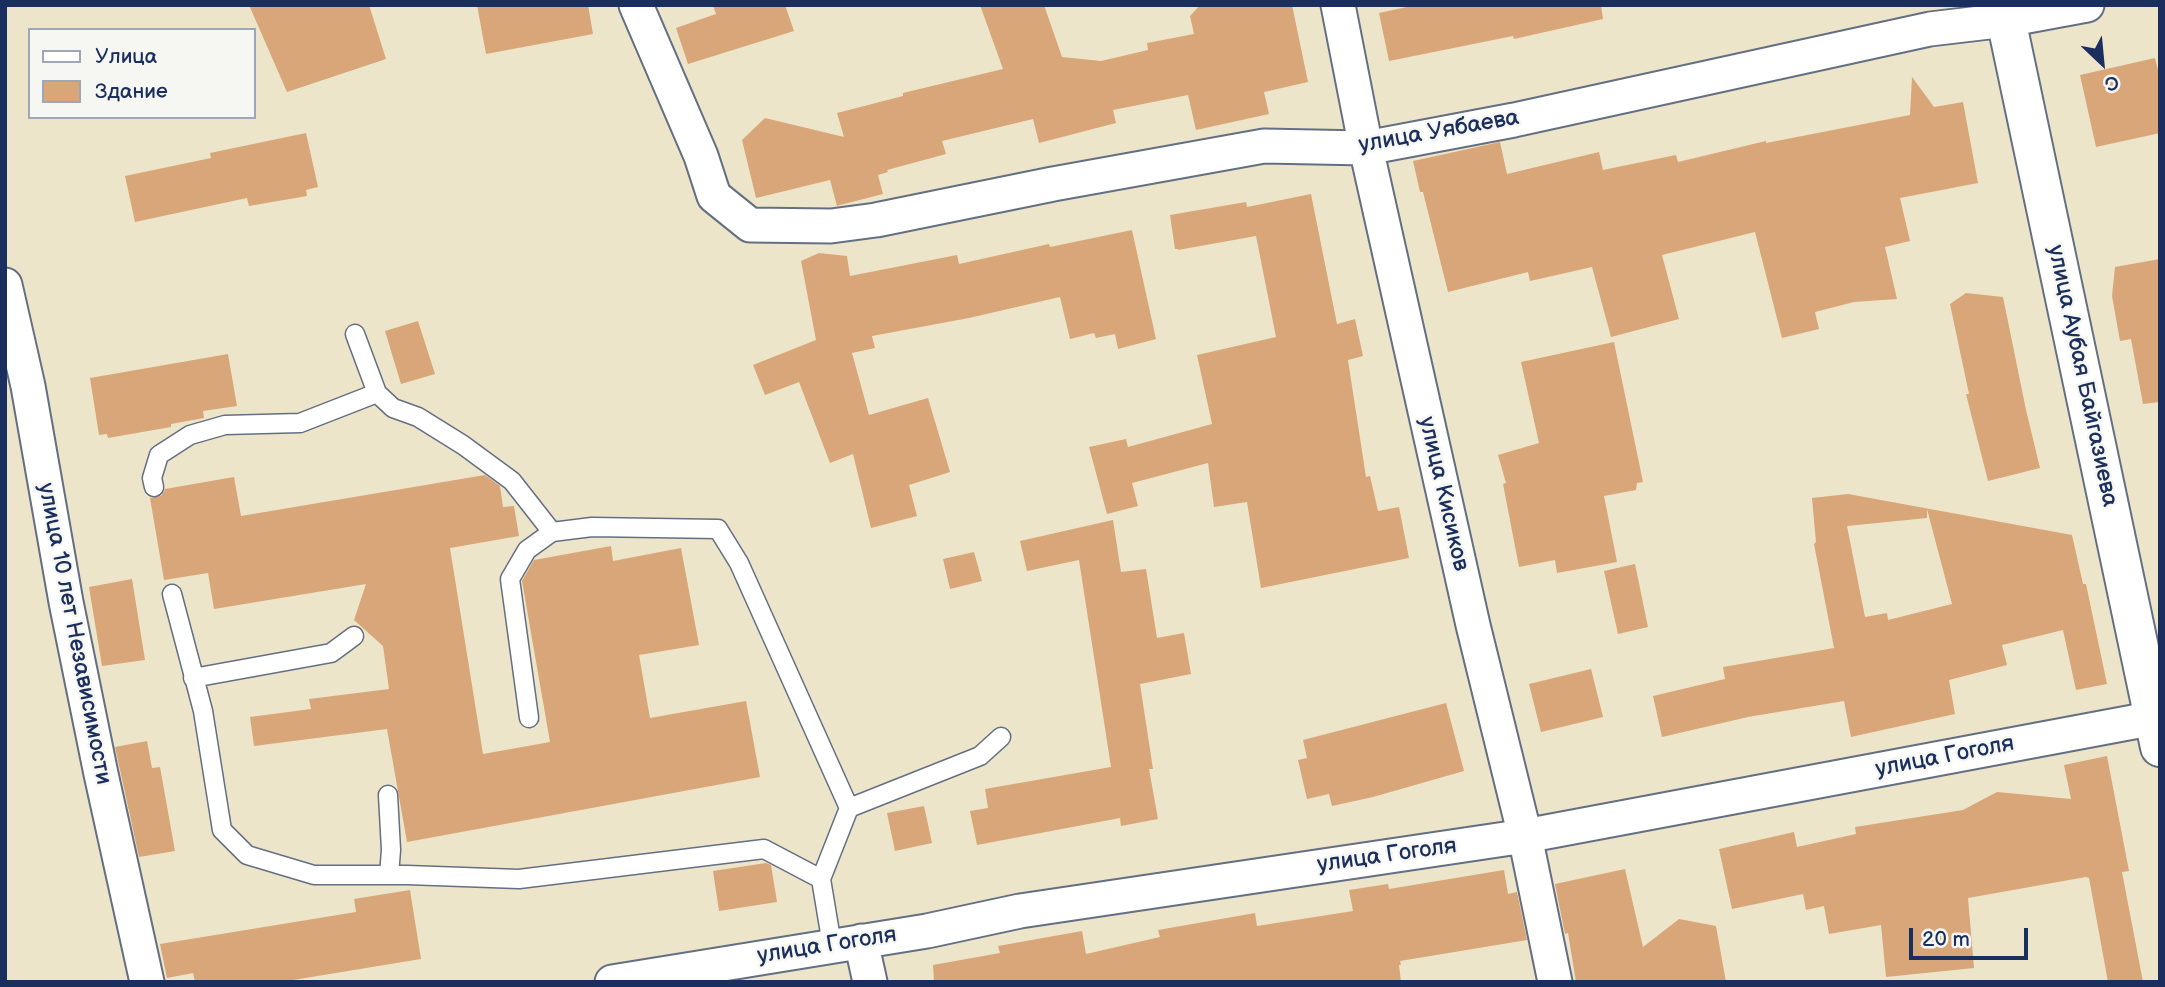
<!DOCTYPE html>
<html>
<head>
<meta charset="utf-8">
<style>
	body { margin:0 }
	#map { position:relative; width:2165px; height:987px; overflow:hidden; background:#ede5c9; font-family:"Balsamiq Sans",sans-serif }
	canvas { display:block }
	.frame { position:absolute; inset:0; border:7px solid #1b2f5e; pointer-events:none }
	.legend { position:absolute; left:28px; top:28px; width:228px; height:91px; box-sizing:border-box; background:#f6f6f2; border:2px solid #9ea6b7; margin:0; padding:9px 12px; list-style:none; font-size:21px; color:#1b2f5e }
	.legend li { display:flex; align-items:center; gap:14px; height:35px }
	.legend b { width:35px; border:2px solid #9ea6b7 }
	.north { position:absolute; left:2067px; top:28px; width:70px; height:70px; -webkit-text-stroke:5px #f6f6f2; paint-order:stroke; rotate:154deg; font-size:19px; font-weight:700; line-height:28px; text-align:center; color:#1b2f5e }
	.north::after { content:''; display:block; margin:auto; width:24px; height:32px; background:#1b2f5e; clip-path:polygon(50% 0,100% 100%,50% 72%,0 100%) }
	.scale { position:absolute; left:1909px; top:928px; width:119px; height:32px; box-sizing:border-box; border:4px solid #1b2f5e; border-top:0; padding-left:9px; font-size:21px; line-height:24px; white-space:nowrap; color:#1b2f5e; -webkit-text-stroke:5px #f6f6f2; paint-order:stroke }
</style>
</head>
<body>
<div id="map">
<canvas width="2165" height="987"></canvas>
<div class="frame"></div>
<ul class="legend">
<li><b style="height:9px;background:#fff"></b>Улица</li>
<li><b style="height:19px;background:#d8a678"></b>Здание</li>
</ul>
<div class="north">С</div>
<div class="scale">20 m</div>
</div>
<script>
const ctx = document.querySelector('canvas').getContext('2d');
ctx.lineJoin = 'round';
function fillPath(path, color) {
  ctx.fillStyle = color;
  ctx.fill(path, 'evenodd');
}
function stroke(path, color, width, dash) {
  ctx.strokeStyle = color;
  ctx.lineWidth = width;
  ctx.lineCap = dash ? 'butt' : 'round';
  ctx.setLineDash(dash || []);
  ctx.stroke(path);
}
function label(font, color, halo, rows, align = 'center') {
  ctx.font = font + ' "Balsamiq Sans",sans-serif';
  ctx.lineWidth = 5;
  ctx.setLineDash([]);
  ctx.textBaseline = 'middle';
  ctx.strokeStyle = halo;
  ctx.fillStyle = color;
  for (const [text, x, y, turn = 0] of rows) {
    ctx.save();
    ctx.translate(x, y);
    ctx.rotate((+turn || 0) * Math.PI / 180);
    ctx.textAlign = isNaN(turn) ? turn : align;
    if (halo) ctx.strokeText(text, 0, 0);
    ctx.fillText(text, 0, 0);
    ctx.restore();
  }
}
fillPath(new Path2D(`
	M 249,5 L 369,5 L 386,59 L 287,92 Z
	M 477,5 L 588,5 L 593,34 L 486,54 Z
	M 713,5 L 785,5 L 794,31 L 688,64 L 676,28 L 716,14 Z
	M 980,5 L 1044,5 L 1062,57 L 1101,61 L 1148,50 L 1147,43 L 1194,34 L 1190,16 L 1200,5 L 1292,5 L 1308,82 L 1264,92 L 1269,114 L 1196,130 L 1188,95 L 1113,110 L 1116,123 L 1039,143 L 1033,119 L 942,141 L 946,154 L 887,170 L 888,172 L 878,175 L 883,194 L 840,205 L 837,206 L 830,180 L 756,198 L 742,140 L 765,118 L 844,137 L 837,113 L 903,96 L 903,93 L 1003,69 Z
	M 1416,5 L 1601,5 L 1603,19 L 1514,39 L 1513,36 L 1389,61 L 1379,13 Z
	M 2155,58 L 2160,78 L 2160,133 L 2096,147 L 2080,75 Z
	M 1912,77 L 1934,107 L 1963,102 L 1978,183 L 1900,198 L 1910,241 L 1885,247 L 1897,299 L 1854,302 L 1815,312 L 1819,329 L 1782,338 L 1755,232 L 1662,255 L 1679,319 L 1611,337 L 1592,267 L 1530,281 L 1528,272 L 1448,292 L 1423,192 L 1420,192 L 1413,161 L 1500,142 L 1507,174 L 1599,152 L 1603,170 L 1676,155 L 1678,162 L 1766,141 L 1766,143 L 1910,115 Z
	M 306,133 L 318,187 L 306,190 L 307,196 L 249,206 L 247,198 L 135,222 L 125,176 L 211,158 L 210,153 Z
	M 1311,194 L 1337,324 L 1355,319 L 1363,356 L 1348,360 L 1366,477 L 1370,476 L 1378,511 L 1399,507 L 1409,558 L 1261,588 L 1247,502 L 1214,507 L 1208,463 L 1132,483 L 1138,506 L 1107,514 L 1089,447 L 1126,439 L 1128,447 L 1212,424 L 1197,355 L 1276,337 L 1256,236 L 1178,250 L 1178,249 L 1175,249 L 1170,215 L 1246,202 L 1247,207 Z
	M 1132,230 L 1156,339 L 1118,349 L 1115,334 L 1096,338 L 1094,333 L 1070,339 L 1060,297 L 969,318 L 872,336 L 875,348 L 852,353 L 869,415 L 928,398 L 950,472 L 909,485 L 917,516 L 871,528 L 853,454 L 830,463 L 799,382 L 765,395 L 753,365 L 816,340 L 801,261 L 819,253 L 847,256 L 850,276 L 957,255 L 959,264 L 1049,244 L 1050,247 Z
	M 2160,259 L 2160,402 L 2143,404 L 2131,339 L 2120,341 L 2112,296 L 2115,267 Z
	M 1966,293 L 2003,297 L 2026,410 L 2040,468 L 1988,481 L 1966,394 L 1969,394 L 1950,304 Z
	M 418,321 L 435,374 L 401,384 L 385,331 Z
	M 1614,342 L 1643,482 L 1637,483 L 1636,490 L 1604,496 L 1617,562 L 1557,573 L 1555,560 L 1519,567 L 1503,484 L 1506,483 L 1498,455 L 1539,443 L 1521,362 Z
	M 228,354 L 237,406 L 203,411 L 204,418 L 171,424 L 171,427 L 108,438 L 107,434 L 99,435 L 90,378 Z
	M 485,475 L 500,486 L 503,507 L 514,506 L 519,536 L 450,548 L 483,754 L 550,742 L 522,581 L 534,560 L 611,546 L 613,561 L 681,548 L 699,645 L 639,655 L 650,718 L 746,701 L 760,777 L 407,842 L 387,729 L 254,746 L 250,717 L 311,709 L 309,699 L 389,689 L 383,646 L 354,620 L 366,584 L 214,609 L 208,573 L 164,580 L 150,498 L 161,496 L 165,489 L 234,477 L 241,516 Z
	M 1848,494 L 2072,535 L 2083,584 L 2086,584 L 2107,684 L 2076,690 L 2063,630 L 2002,645 L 2007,665 L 1949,680 L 1955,714 L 1851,737 L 1844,701 L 1748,717 L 1662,737 L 1653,696 L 1725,679 L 1723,667 L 1834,648 L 1814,544 L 1816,542 L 1812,498 ZM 1927,509 L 1952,604 L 1888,620 L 1887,613 L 1865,617 L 1847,526 L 1927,518 Z
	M 1113,520 L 1121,572 L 1146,569 L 1157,638 L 1184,633 L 1191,674 L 1140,684 L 1153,769 L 1149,769 L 1158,819 L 1121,826 L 1120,818 L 977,845 L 970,811 L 988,808 L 985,789 L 1111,767 L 1079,560 L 1027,571 L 1020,541 Z
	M 974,552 L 982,581 L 950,589 L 943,559 Z
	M 1635,564 L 1648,627 L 1618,634 L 1604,571 Z
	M 132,579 L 145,660 L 102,666 L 89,587 Z
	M 1591,669 L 1603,717 L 1541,732 L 1529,684 Z
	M 1446,703 L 1464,771 L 1373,797 L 1332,806 L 1329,794 L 1307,799 L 1298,760 L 1307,758 L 1303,740 Z
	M 147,741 L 152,768 L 160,767 L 175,851 L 139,857 L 115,747 Z
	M 2107,756 L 2129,871 L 2122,872 L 2143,982 L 2108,982 L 2089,878 L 2086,877 L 1968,898 L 1974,968 L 1886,977 L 1881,925 L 1829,934 L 1824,906 L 1806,910 L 1803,894 L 1732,909 L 1719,849 L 1794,832 L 1797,847 L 1856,834 L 1855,827 L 1963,810 L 1997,792 L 2071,799 L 2064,765 Z
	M 924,806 L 932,843 L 895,851 L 887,813 Z
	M 766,863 L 771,865 L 777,902 L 719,911 L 713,871 Z
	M 1625,869 L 1643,947 L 1679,919 L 1716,926 L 1726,982 L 1576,982 L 1568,933 L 1565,934 L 1555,884 Z
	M 1504,870 L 1508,894 L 1517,892 L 1527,940 L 1400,961 L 1401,965 L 1399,965 L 1401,982 L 934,982 L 933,965 L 1000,953 L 998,946 L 1082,931 L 1086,954 L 1160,937 L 1158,930 L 1255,913 L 1257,926 L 1353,911 L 1349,890 L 1388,884 L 1389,889 Z
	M 410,890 L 421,959 L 281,982 L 195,982 L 193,973 L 167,978 L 160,944 L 356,912 L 354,899 Z`), '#d8a678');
const lane = new Path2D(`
	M 355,334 L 377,393 L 393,408 L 418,417 L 463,445 L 512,481 L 552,532 L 592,527 L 718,529 L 739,563 L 849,808 L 821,879 L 832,945
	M 154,487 L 152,478 L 159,455 L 190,435 L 225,425 L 300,423 L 377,393
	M 172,594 L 203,711 L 222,830 L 247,855 L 314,875 L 407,875 L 519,879 L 764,849 L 821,879
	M 193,678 L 331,653 L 354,636
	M 529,718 L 510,579 L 527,550 L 552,532
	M 388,795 L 391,850 L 389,875
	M 849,808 L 980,756 L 1001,737`);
const street = new Path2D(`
	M 636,5 L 701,156 L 714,196 L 750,225 L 831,226 L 876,220 L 1053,184 L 1264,146 L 1366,148 L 1514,120 L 1930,29 L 2006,20 L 2087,5
	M 1338,5 L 1366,148 L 1473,625 L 1525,836 L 1555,982
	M 5,285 L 28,386 L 66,602 L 101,774 L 147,982
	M 861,941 L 870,982
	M 612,982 L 927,931 L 1020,911 L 1525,836 L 2160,717`);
const secondary = new Path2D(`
	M 2003,5 L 2160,747`);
stroke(lane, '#646f83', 21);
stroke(street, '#646f83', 37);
stroke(secondary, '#646f83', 42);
stroke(lane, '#fff', 18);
stroke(street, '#fff', 33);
stroke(secondary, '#fff', 38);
label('23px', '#1b2f5e', '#f6f6f2', [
	["улица Уябаева",1439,132,-10],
	["улица Аубая Байгазиева",2082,376,78],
	["улица Кисиков",1443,494,77],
	["улица 10 лет Независимости",74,634,79],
	["улица Гоголя",1945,757,-11],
	["улица Гоголя",1387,856,-8],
	["улица Гоголя",827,946,-9]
]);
</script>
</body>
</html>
